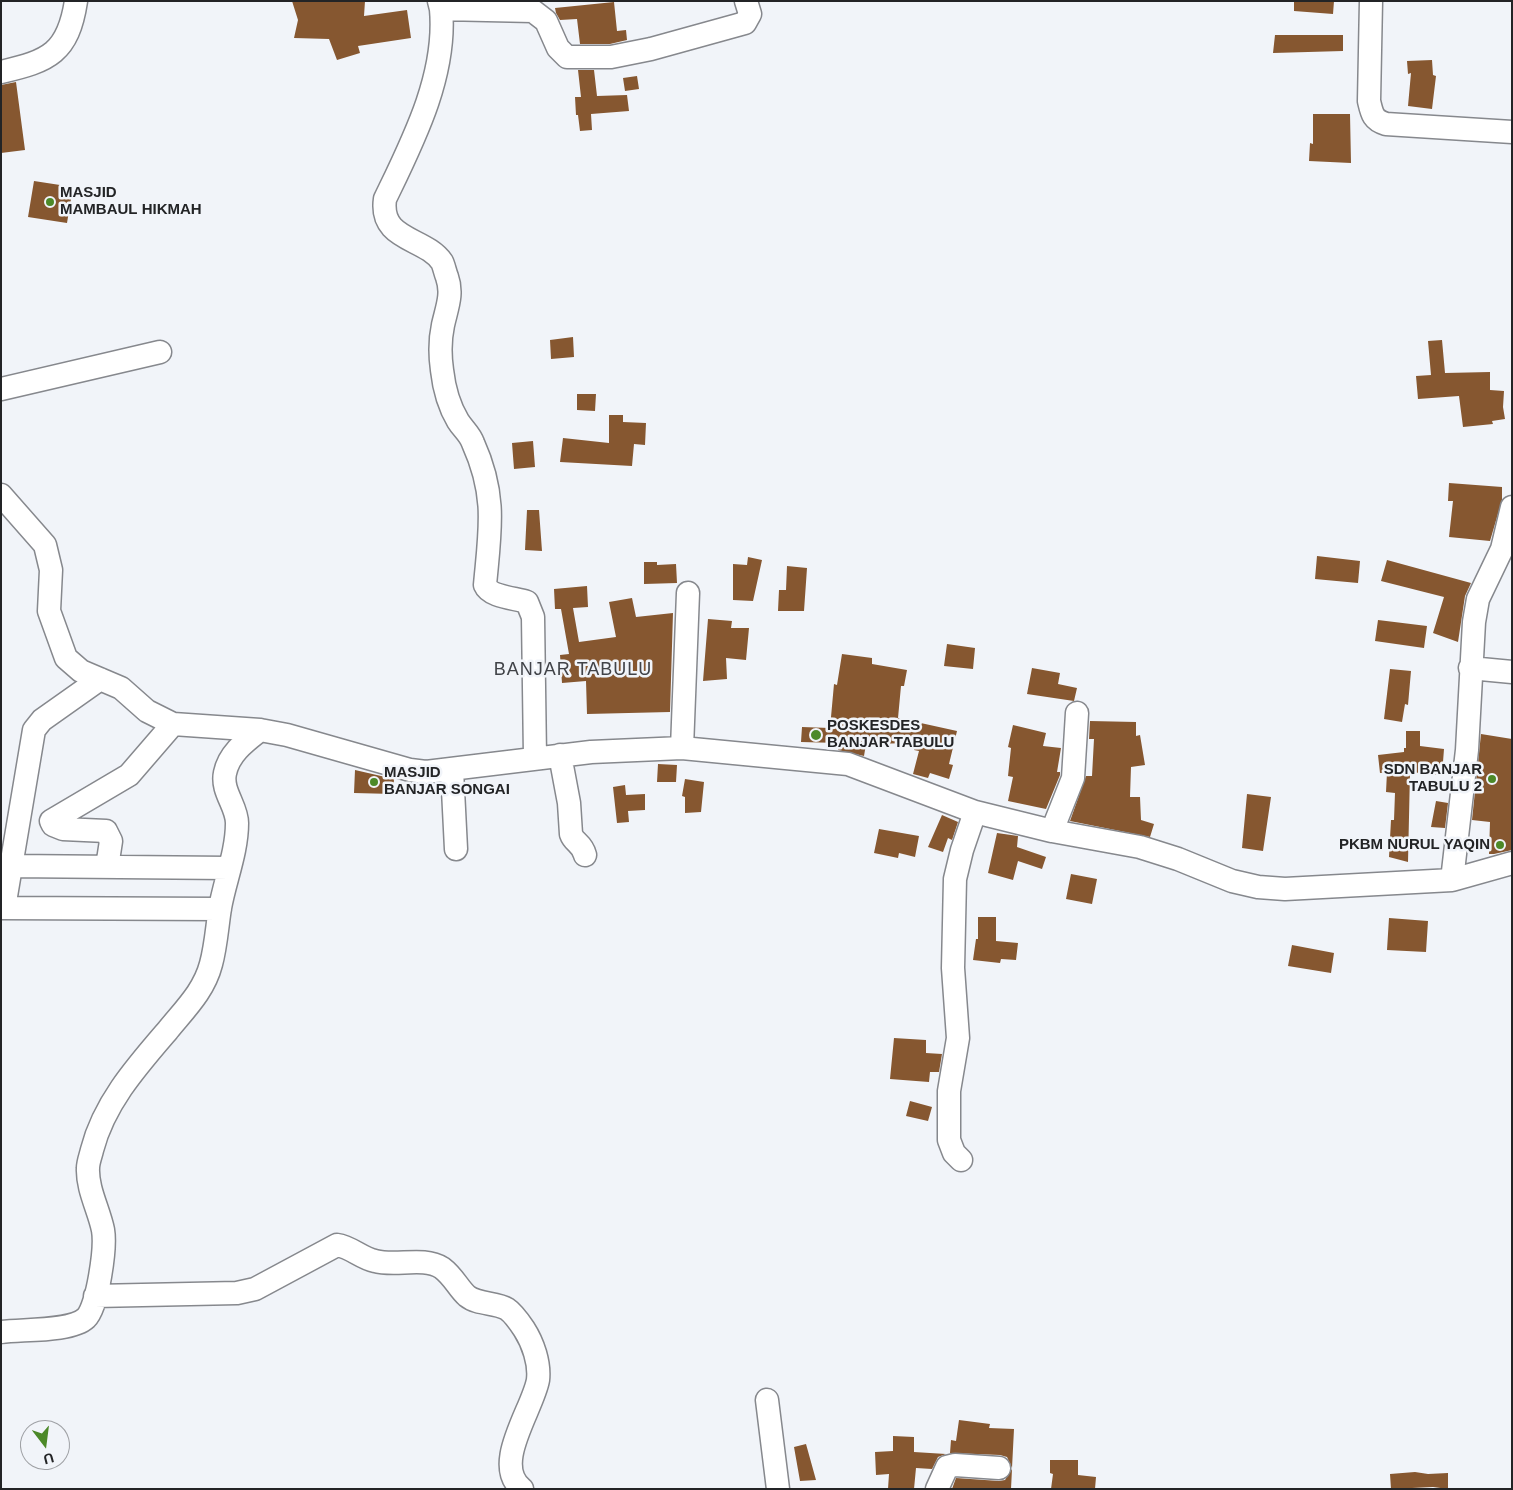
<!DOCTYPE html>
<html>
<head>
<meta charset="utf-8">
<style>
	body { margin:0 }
	#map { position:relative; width:1513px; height:1490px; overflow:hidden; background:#f1f4f9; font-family:Helvetica,sans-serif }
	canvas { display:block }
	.frame { position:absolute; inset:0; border:2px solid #232426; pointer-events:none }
	.north { position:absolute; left:20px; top:1420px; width:50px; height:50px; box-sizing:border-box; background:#f1f4f9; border:1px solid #9fa1a5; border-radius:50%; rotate:165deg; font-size:14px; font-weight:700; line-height:20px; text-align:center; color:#232426 }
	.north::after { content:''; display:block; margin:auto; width:18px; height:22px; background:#4c8928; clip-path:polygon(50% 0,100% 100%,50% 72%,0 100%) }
</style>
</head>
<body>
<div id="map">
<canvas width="1513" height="1490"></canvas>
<div class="frame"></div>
<div class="north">U</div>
</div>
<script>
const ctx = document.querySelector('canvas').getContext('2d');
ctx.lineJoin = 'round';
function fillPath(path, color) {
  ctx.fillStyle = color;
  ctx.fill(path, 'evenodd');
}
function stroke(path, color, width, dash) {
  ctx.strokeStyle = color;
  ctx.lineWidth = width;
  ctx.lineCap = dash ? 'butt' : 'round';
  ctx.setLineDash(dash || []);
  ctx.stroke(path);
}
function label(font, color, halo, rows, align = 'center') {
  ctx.font = font + ' Helvetica,sans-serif';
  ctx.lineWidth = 5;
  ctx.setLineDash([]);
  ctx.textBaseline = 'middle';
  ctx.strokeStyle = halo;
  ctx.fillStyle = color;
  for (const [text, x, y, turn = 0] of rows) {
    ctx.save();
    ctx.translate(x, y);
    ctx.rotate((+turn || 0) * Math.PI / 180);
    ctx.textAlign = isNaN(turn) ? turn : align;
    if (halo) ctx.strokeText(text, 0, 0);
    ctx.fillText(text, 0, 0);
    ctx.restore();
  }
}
fillPath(new Path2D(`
	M 292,1 L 365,1 L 364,16 L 407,10 L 411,38 L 358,46 L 360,53 L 337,60 L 329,39 L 294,38 L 298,20 Z
	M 1294,1 L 1334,1 L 1333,14 L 1294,11 Z
	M 614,2 L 617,31 L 626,30 L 627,40 L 610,44 L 580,44 L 577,19 L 560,20 L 556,13 L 555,8 Z
	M 1275,35 L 1343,35 L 1343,51 L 1273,53 Z
	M 1432,60 L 1433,75 L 1436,76 L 1432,109 L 1408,106 L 1411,73 L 1408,74 L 1407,61 Z
	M 578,70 L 594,70 L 597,96 L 627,95 L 629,111 L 591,114 L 592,130 L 580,131 L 578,115 L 576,115 L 575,97 L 581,97 Z
	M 637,76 L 639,89 L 625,91 L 623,78 Z
	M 16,82 L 25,150 L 1,153 L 1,85 Z
	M 1313,114 L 1350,114 L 1351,163 L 1309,161 L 1310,143 L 1313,144 Z
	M 34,181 L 73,187 L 67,223 L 28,217 Z
	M 573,337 L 574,357 L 551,359 L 550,340 Z
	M 1442,340 L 1445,373 L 1490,372 L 1490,390 L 1504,391 L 1503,407 L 1505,419 L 1492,421 L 1493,424 L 1463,427 L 1459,396 L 1418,399 L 1416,376 L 1431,375 L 1428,341 Z
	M 577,394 L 596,394 L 595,411 L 577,410 Z
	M 609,415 L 623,415 L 623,422 L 646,423 L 645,445 L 634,444 L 632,466 L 560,462 L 563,438 L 609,443 Z
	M 533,441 L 535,467 L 514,469 L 512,443 Z
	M 1449,483 L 1502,487 L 1502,500 L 1490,541 L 1449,537 L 1453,501 L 1448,501 Z
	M 527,510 L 539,510 L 542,551 L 525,550 Z
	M 1317,556 L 1360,561 L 1358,583 L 1315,579 Z
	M 748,557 L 762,560 L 753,601 L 733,600 L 733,564 L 747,565 Z
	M 1387,560 L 1471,583 L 1465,596 L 1458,642 L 1433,633 L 1444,597 L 1381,581 Z
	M 644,562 L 657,562 L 657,565 L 676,564 L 677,583 L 644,584 Z
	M 787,566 L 807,568 L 804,611 L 778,611 L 779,590 L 786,590 Z
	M 587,586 L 588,607 L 573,608 L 579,642 L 616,637 L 609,602 L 632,598 L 636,617 L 673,613 L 670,712 L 587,714 L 586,681 L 562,683 L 560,655 L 569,654 L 561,609 L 555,609 L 554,589 Z
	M 708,619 L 732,621 L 731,628 L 749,628 L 746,660 L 726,658 L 727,679 L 703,681 Z
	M 1378,620 L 1427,626 L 1424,648 L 1375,641 Z
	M 947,644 L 975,648 L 973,669 L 944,666 Z
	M 842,654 L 872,658 L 872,664 L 907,670 L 904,686 L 901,686 L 898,718 L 957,731 L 949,764 L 953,765 L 949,779 L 930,773 L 928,778 L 913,774 L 919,751 L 914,750 L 915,743 L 866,744 L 864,756 L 838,750 L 839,743 L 801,742 L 802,727 L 830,728 L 834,684 L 837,685 Z
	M 1032,668 L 1060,673 L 1058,684 L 1077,688 L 1074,701 L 1027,694 Z
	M 1390,669 L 1411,671 L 1408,705 L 1405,704 L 1402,722 L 1384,719 Z
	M 1090,721 L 1136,722 L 1136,736 L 1140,735 L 1145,765 L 1131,767 L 1130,797 L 1140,797 L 1141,820 L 1154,824 L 1150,837 L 1070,821 L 1086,776 L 1092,776 L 1094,739 L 1089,739 Z
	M 1013,725 L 1046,733 L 1043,746 L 1061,748 L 1057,772 L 1060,772 L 1060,775 L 1046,809 L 1008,801 L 1013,777 L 1008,776 L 1011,748 L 1008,747 Z
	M 1406,731 L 1420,731 L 1420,746 L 1444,749 L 1442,775 L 1410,772 L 1408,862 L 1389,857 L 1391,820 L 1394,820 L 1395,793 L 1386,792 L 1387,772 L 1380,773 L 1378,755 L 1404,752 L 1404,748 L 1406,748 Z
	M 1481,734 L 1512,739 L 1512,850 L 1494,854 L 1489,854 L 1490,822 L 1472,820 Z
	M 658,764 L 677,765 L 676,782 L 657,782 Z
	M 355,770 L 394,779 L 393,794 L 354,793 Z
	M 685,779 L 704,782 L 701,812 L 685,813 L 685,797 L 682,796 Z
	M 625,785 L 626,795 L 645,794 L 645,810 L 628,811 L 629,822 L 617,823 L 613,787 Z
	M 1247,794 L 1271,797 L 1263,851 L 1242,848 Z
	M 1436,801 L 1448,803 L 1445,828 L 1431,827 Z
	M 942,815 L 958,822 L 952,840 L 948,838 L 943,852 L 928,847 Z
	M 879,829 L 919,836 L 915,857 L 899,853 L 898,858 L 874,853 Z
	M 997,833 L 1018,836 L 1017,847 L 1046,857 L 1042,869 L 1018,861 L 1013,880 L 988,873 Z
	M 1071,874 L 1097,879 L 1092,904 L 1066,899 Z
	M 978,917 L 996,917 L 996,941 L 1018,943 L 1016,960 L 1001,959 L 1000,963 L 973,960 L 976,939 L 978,939 Z
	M 1389,918 L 1428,921 L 1426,952 L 1387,950 Z
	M 1292,945 L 1334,953 L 1331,973 L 1288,966 Z
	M 894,1038 L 926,1040 L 926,1053 L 942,1054 L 939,1072 L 930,1072 L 929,1082 L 890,1079 Z
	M 910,1101 L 932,1107 L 928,1121 L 906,1116 Z
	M 959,1420 L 990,1424 L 989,1428 L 1014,1429 L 1012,1468 L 1007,1457 L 1000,1455 L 950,1453 L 951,1440 L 956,1441 Z
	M 893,1436 L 914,1437 L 914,1452 L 946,1454 L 938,1457 L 932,1469 L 916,1468 L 914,1489 L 888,1489 L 889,1474 L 876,1475 L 875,1452 L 893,1451 Z
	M 806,1444 L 816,1480 L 800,1481 L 794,1447 Z
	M 1050,1460 L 1078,1460 L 1078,1475 L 1096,1477 L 1095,1489 L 1051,1489 L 1053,1474 L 1050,1473 Z
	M 1012,1469 L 1011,1489 L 952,1489 L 956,1478 L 999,1481 L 1005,1480 Z
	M 1415,1472 L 1428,1474 L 1448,1473 L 1448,1489 L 1433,1487 L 1391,1489 L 1390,1474 Z`), '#865730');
const minor = new Path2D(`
	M 439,1 L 441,9 L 533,11 L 546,21 L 558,48 L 567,57 L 611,57 L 651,49 L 745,23 L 750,14 L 746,1
	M 1371,1 L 1369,101 C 1372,114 1373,120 1386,124 L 1512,132
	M 441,9 C 447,75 413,141 385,199 C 379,241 425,237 442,262 C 444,266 445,272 447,277 C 453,294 447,307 443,325 C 440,339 440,356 442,370 C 444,388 449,406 458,421 C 463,429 470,434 473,443 C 497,496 490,530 485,585 C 490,597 515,598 527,602 L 533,617 L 535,757
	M 1,72 C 49,61 68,53 76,1
	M 1,389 L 160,352
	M 1,495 L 45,545 L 51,570 L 49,611 L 66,658 L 81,671 L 121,688 L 147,711 L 173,724 L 260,730 L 287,735 L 410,770 L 426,772 L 591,752 L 682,748 L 688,593
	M 1512,507 L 1502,549 L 1478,599 L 1474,622 L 1467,750 L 1452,880 L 1512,863
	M 1470,668 L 1512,672
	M 682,748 L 848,764 L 975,812
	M 560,755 L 569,803 L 571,834 C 574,843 582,843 585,855
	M 452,770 L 456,849
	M 1052,831 L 1140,847 L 1178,859 L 1232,881 L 1258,887 L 1285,889 L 1452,880
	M 11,866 L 229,868
	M 107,867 L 111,841 L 106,831 L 63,829 L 53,825 L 51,821 L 129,775 L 173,724
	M 1,908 L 220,909
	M 4,908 L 34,730 L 42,720 L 100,679
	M 961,1160 L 954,1153 L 949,1140 L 949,1091 L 958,1038 L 953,968 L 955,879 L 962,850 L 975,812 L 1052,831 L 1073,778 L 1077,713
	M 95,1296 L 237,1293 L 255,1289 L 337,1245 C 351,1247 361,1258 375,1261 C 396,1267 423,1256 442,1268 C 454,1277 458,1288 467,1296 C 478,1305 496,1302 507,1309 C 513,1313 520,1323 524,1329 C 533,1343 540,1363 538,1380 C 533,1409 491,1465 522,1489
	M 1,1332 C 22,1329 71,1332 86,1318 C 98,1306 106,1247 103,1230 C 99,1210 87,1189 88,1168 C 88,1162 91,1155 92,1150 C 104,1103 137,1066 168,1030 C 185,1009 204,991 211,964 C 216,946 217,927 220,908 C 225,880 237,852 237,823 C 237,806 221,791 225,773 C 229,753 246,741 260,730
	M 767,1400 L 778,1489
	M 937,1489 L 947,1467 L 955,1465 L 999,1468`);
stroke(minor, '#86888d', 25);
stroke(minor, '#fff', 22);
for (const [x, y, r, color] of [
	[50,202,5,"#4c8928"],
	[816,735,6,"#4c8928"],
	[1492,779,5,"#4c8928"],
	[374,782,5,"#4c8928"],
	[1500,845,5,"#4c8928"]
]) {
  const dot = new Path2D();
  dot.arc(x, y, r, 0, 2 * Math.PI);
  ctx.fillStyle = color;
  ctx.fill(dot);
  stroke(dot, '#f1f4f9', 2);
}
label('bold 15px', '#232426', '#f1f4f9', [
	["MASJID",60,193],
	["MAMBAUL HIKMAH",60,210],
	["POSKESDES",827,726],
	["BANJAR TABULU",827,743],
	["SDN BANJAR",1482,770,"right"],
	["TABULU 2",1482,787,"right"],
	["MASJID",384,773],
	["BANJAR SONGAI",384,790],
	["PKBM NURUL YAQIN",1490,845,"right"]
], 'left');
ctx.letterSpacing = '1px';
label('18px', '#414348', '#f1f4f9', [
	["BANJAR TABULU",573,670]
]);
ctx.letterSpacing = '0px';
</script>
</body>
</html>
